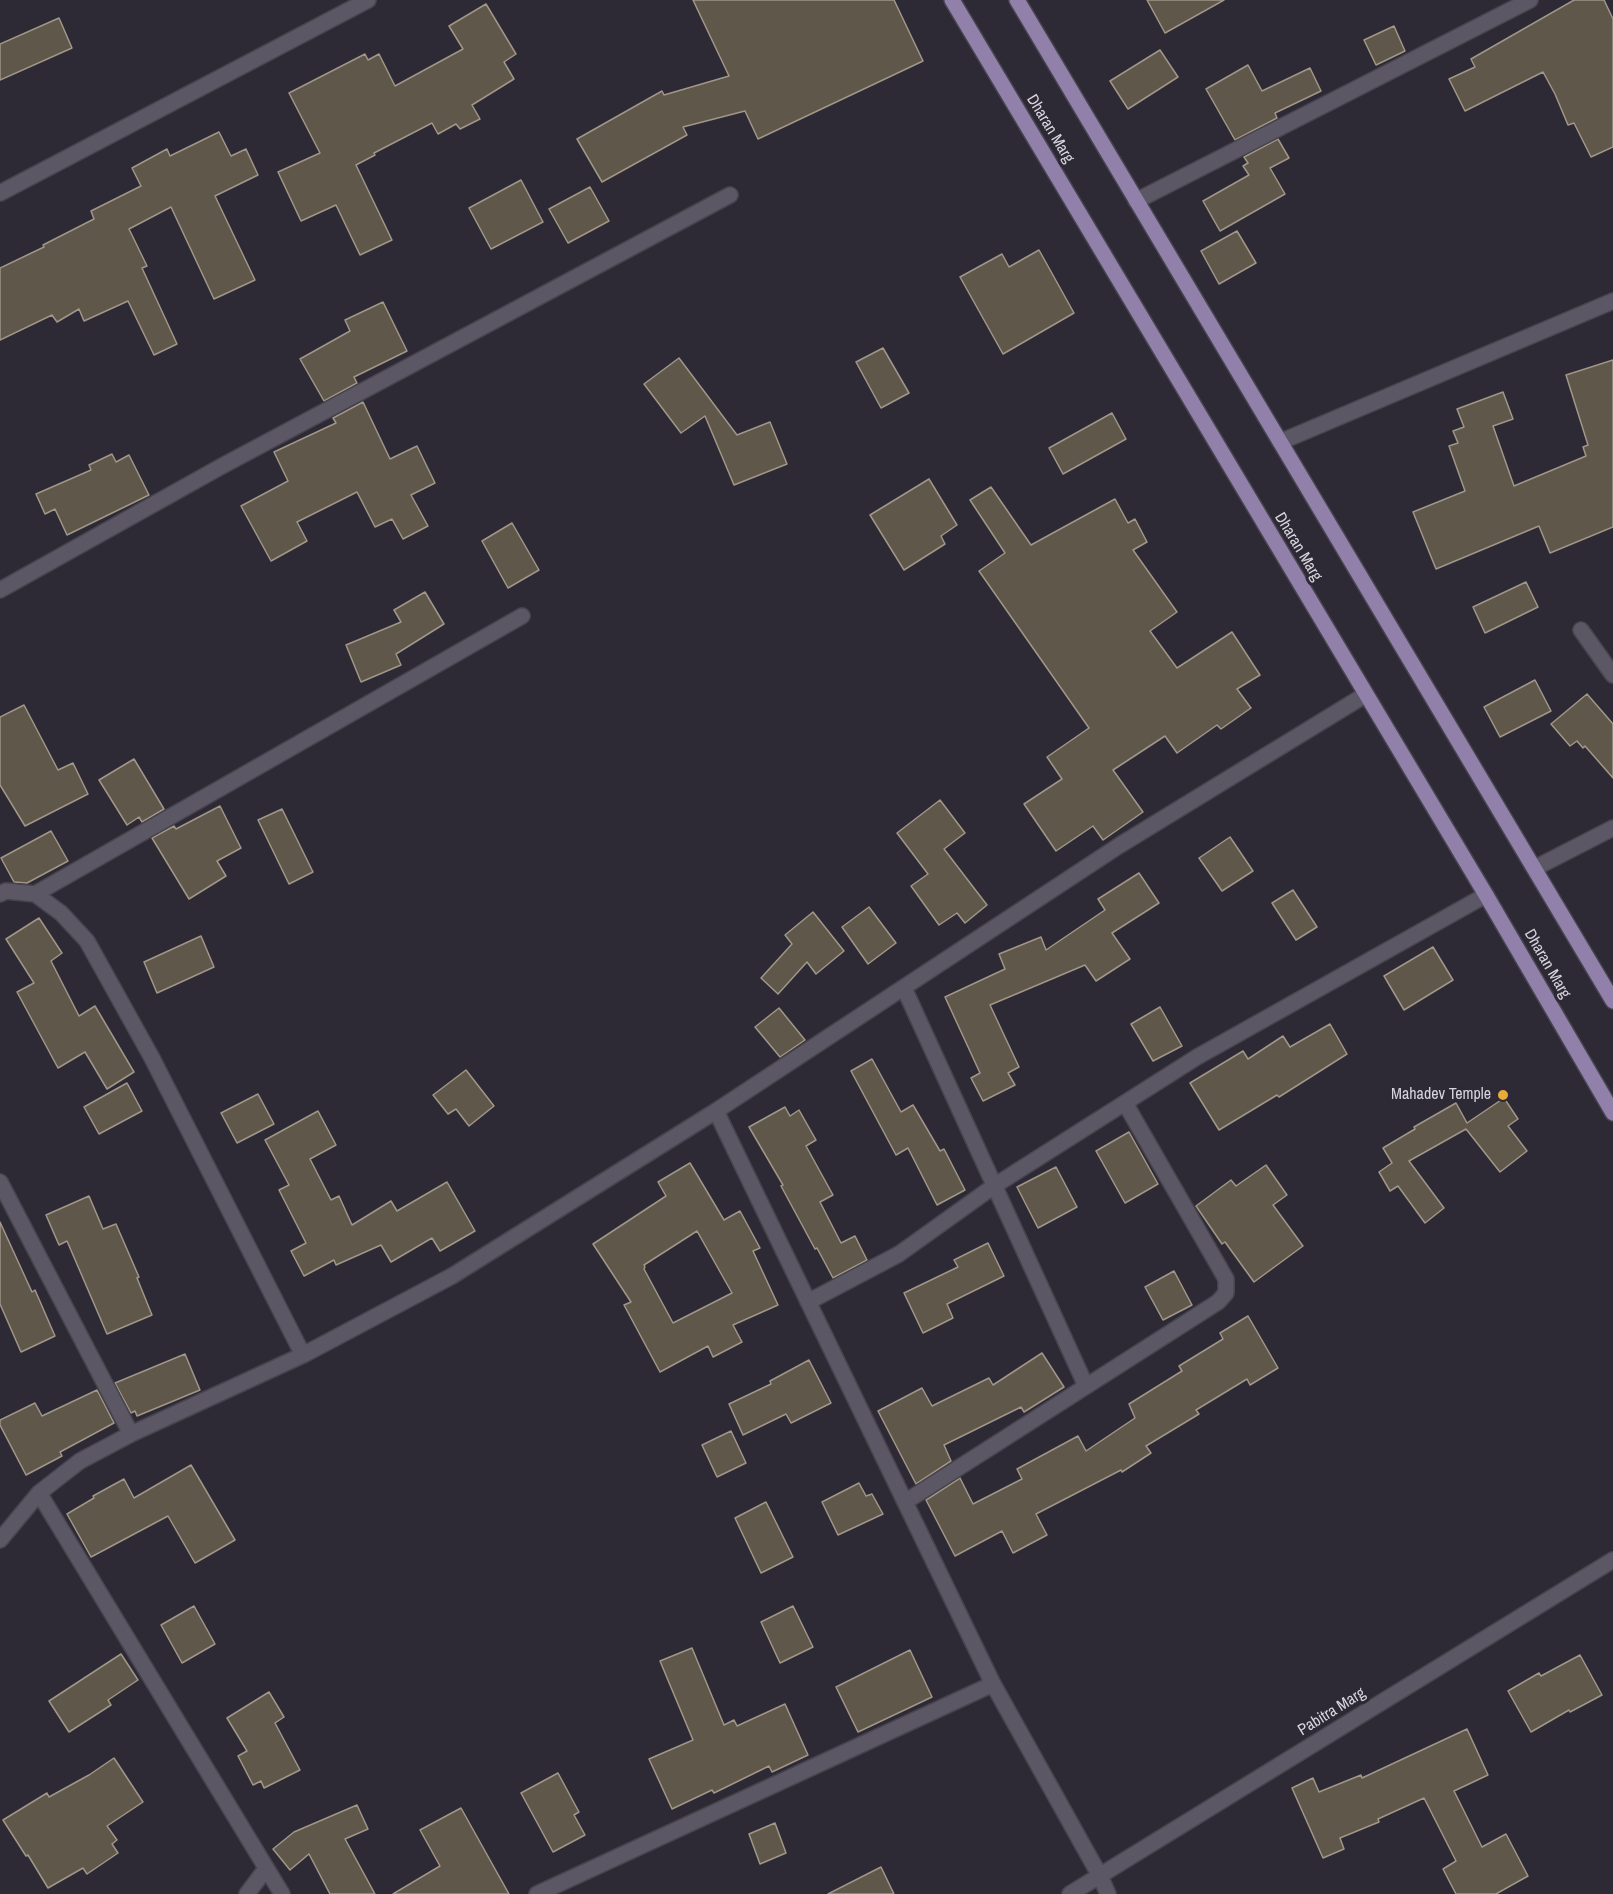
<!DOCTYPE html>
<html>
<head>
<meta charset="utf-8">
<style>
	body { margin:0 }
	canvas { display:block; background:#2d2935 }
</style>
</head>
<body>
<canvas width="1613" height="1894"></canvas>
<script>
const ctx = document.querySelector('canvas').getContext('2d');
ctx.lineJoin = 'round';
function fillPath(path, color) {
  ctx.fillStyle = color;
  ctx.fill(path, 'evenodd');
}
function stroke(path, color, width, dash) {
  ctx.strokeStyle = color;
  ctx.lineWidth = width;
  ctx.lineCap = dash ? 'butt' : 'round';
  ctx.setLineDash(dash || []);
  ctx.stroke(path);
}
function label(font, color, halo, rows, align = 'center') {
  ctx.font = font + ' "Archivo Narrow",sans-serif';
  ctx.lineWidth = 6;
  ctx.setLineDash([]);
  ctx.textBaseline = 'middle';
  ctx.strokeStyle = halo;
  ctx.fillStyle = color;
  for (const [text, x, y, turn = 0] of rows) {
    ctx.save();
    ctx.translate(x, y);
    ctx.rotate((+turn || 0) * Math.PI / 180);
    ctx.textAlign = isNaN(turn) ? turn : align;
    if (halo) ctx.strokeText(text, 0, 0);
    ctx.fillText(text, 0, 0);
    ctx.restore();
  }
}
const building = new Path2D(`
	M 693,0 L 894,0 L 923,61 L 758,139 L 745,111 L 683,127 L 687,135 L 602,182 L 577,139 L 662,91 L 664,95 L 729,76 Z
	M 1147,0 L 1224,0 L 1165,33 Z
	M 1574,0 L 1604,0 L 1613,19 L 1613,147 L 1591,157 L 1574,123 L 1568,125 L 1555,94 L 1543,72 L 1465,111 L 1449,79 L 1475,67 L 1471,59 Z
	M 486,4 L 516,54 L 504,62 L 514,79 L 472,105 L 480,119 L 460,129 L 456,124 L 438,134 L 432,123 L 374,153 L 375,155 L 356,165 L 392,240 L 360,255 L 336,205 L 301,221 L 278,172 L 320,153 L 289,93 L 365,54 L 368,60 L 379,54 L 395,86 L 463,49 L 449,26 Z
	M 59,18 L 72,48 L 0,80 L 0,44 Z
	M 1394,26 L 1405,51 L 1376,65 L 1364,40 Z
	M 1160,50 L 1178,77 L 1128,109 L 1110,81 Z
	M 1248,65 L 1262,91 L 1310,68 L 1321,91 L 1275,113 L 1277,118 L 1235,140 L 1206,89 Z
	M 219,132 L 231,156 L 246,149 L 258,175 L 215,196 L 255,280 L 214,299 L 171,207 L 129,229 L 147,266 L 142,268 L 177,344 L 154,355 L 128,301 L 84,321 L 79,309 L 57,322 L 52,315 L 0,340 L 0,268 L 44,247 L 43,245 L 94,219 L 91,211 L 141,186 L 132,168 L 167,149 L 170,156 Z
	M 1278,139 L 1289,158 L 1270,168 L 1285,194 L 1220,231 L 1203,201 L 1249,175 L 1243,166 L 1248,163 L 1244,157 Z
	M 521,180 L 543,222 L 491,249 L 469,208 Z
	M 590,187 L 609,221 L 568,243 L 549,209 Z
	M 1237,231 L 1256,263 L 1219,284 L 1201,251 Z
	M 1039,250 L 1074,313 L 1003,354 L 960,277 L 1002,254 L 1009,267 Z
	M 383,302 L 407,351 L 354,377 L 357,383 L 324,401 L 300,359 L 350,331 L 345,320 Z
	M 883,348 L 909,393 L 881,408 L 856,362 Z
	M 679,358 L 737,435 L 770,422 L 787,464 L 734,485 L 705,416 L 681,433 L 644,384 Z
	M 1613,360 L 1613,527 L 1550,553 L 1539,526 L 1436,569 L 1413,512 L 1465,491 L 1449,446 L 1458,443 L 1453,431 L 1464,427 L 1457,409 L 1503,392 L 1513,419 L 1493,426 L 1514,486 L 1586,456 L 1583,447 L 1588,445 L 1566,375 Z
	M 363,402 L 390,459 L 417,446 L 435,483 L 411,495 L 428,526 L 403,539 L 392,519 L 375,527 L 357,492 L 297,522 L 307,541 L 271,561 L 241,506 L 288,481 L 274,452 L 336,423 L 333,418 Z
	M 1112,413 L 1126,439 L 1063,474 L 1049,448 Z
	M 112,454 L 116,462 L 129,455 L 149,495 L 67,535 L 55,509 L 45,514 L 36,494 L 91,470 L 89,465 Z
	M 929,479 L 957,525 L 941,536 L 945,544 L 904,570 L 870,515 Z
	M 991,487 L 1031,545 L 1115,499 L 1128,523 L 1135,519 L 1147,542 L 1133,550 L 1177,612 L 1150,631 L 1177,668 L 1232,632 L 1260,675 L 1237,689 L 1251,708 L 1221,729 L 1217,725 L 1177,753 L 1165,736 L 1113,770 L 1143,812 L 1103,840 L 1093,826 L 1056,851 L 1024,804 L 1062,779 L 1047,757 L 1089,728 L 979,571 L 1005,553 L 970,500 Z
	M 512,523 L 539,570 L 508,588 L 482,541 Z
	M 1526,582 L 1538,607 L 1485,633 L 1473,607 Z
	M 425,592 L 444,624 L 396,654 L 401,665 L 361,682 L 346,645 L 401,622 L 394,610 Z
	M 1535,680 L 1551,711 L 1500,737 L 1484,707 Z
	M 1587,694 L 1613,724 L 1613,778 L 1585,746 L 1583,748 L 1577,741 L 1570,746 L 1551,724 Z
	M 24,705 L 58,770 L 73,763 L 88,794 L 25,826 L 0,785 L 0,717 Z
	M 134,759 L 164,809 L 142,822 L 139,817 L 127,825 L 99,780 Z
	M 940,800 L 965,833 L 944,849 L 987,905 L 965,923 L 957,913 L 939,925 L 911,886 L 928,874 L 897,833 Z
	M 220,806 L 241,848 L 217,861 L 226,876 L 189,899 L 152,838 L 174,826 L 176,829 Z
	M 282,809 L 313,872 L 289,884 L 258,820 Z
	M 51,831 L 68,861 L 27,883 L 14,882 L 1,858 Z
	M 1230,837 L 1253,871 L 1222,891 L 1199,858 Z
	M 1139,873 L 1159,903 L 1112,933 L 1130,959 L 1096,981 L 1085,965 L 990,1005 L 1019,1067 L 1008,1073 L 1015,1085 L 983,1101 L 971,1078 L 980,1073 L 945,997 L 1005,969 L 999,954 L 1041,937 L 1046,950 L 1105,910 L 1098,899 Z
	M 1293,890 L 1317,927 L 1296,940 L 1272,903 Z
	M 869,907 L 896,943 L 868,964 L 842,927 Z
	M 813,912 L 844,951 L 816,974 L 807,962 L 778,994 L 761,978 L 792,944 L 785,935 Z
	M 39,918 L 62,953 L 51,961 L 79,1016 L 95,1006 L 134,1072 L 107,1089 L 85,1052 L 58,1068 L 17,992 L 34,983 L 6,939 Z
	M 201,936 L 214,967 L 157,993 L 144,962 Z
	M 1433,947 L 1453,980 L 1404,1010 L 1384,976 Z
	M 1160,1007 L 1182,1046 L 1153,1061 L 1131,1024 Z
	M 779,1008 L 805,1040 L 780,1057 L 755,1027 Z
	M 1330,1024 L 1347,1054 L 1279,1097 L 1277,1095 L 1219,1130 L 1190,1083 L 1243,1051 L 1248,1059 L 1283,1036 L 1290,1047 Z
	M 872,1059 L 901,1112 L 913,1105 L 940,1151 L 944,1149 L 965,1190 L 937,1205 L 908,1148 L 896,1155 L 851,1071 Z
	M 466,1070 L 494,1106 L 469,1126 L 456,1109 L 448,1114 L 433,1095 Z
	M 127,1083 L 142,1111 L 99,1134 L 84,1107 Z
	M 258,1094 L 274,1124 L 237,1143 L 221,1113 Z
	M 1504,1098 L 1518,1119 L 1508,1126 L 1527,1151 L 1500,1172 L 1466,1129 L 1409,1161 L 1444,1208 L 1425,1223 L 1398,1186 L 1390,1191 L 1379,1172 L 1392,1163 L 1383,1148 L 1415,1129 L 1414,1127 L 1456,1103 L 1467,1123 Z
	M 785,1107 L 790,1116 L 799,1110 L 816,1140 L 806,1146 L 833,1195 L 820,1202 L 841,1243 L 855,1236 L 867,1260 L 833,1278 L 817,1248 L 815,1249 L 781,1186 L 783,1185 L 749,1127 Z
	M 318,1111 L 336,1145 L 310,1159 L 331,1200 L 339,1196 L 352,1225 L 391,1201 L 397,1211 L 447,1182 L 475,1231 L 440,1251 L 432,1238 L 391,1262 L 381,1245 L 336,1265 L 334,1260 L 304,1276 L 291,1251 L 306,1243 L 279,1190 L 289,1185 L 265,1140 Z
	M 1129,1132 L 1158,1184 L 1125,1203 L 1096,1151 Z
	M 690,1163 L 724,1220 L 740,1211 L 760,1248 L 753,1251 L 778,1305 L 733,1325 L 742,1342 L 713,1357 L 708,1346 L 660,1372 L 624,1305 L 631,1302 L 593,1244 L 666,1196 L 658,1182 ZM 697,1231 L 732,1293 L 673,1323 L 644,1269 L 645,1267 L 644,1265 Z
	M 1266,1165 L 1287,1195 L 1273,1205 L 1303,1246 L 1254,1282 L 1225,1242 L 1222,1244 L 1196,1206 L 1231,1180 L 1236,1186 Z
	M 1056,1167 L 1077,1207 L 1038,1228 L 1017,1187 Z
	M 89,1196 L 103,1229 L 116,1224 L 139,1277 L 137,1278 L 152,1315 L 107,1334 L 67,1241 L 59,1245 L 46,1215 Z
	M 0,1222 L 32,1292 L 35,1290 L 55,1336 L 21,1352 L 0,1304 Z
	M 988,1243 L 1004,1276 L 947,1304 L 953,1318 L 923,1333 L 904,1293 L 958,1267 L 954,1260 Z
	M 1174,1271 L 1192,1305 L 1163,1320 L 1145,1287 Z
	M 1248,1316 L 1278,1368 L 1250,1385 L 1247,1379 L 1196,1410 L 1199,1414 L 1146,1446 L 1151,1453 L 1122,1472 L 1121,1470 L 1036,1514 L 1047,1535 L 1013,1553 L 1002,1531 L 955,1556 L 926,1500 L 960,1478 L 973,1504 L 1022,1479 L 1017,1469 L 1078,1436 L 1086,1451 L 1135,1418 L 1129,1404 L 1182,1371 L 1179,1366 L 1223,1339 L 1220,1333 Z
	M 1042,1353 L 1064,1387 L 1024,1412 L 1021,1407 L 944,1445 L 951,1461 L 916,1484 L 878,1411 L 922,1388 L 932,1406 L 989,1378 L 993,1385 Z
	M 185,1354 L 200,1390 L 137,1416 L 135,1411 L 131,1413 L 115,1383 Z
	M 809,1360 L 831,1403 L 791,1423 L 786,1414 L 743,1435 L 729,1404 L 771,1384 L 770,1381 Z
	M 97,1390 L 114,1423 L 60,1452 L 62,1456 L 26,1475 L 0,1425 L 0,1420 L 35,1403 L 42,1416 Z
	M 731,1431 L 746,1463 L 717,1477 L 702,1445 Z
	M 191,1465 L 235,1540 L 195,1563 L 168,1516 L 91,1557 L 67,1514 L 94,1498 L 93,1496 L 124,1479 L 134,1498 Z
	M 859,1483 L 866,1496 L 872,1494 L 883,1514 L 838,1535 L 822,1502 Z
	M 766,1502 L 793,1557 L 761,1573 L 735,1518 Z
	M 194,1606 L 215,1644 L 182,1663 L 161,1625 Z
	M 793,1606 L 813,1647 L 780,1663 L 761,1622 Z
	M 692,1648 L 724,1725 L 734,1720 L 737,1726 L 785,1704 L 808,1755 L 772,1772 L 769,1766 L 714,1793 L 712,1790 L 672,1809 L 649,1759 L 693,1740 L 660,1661 Z
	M 910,1650 L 932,1697 L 858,1732 L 836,1687 Z
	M 121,1654 L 138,1680 L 108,1700 L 111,1705 L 69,1732 L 49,1701 Z
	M 1580,1655 L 1602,1695 L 1570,1712 L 1569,1710 L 1531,1732 L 1508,1691 L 1539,1673 L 1541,1676 Z
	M 269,1692 L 284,1717 L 275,1723 L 300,1770 L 264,1788 L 261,1781 L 253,1785 L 238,1756 L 247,1751 L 227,1718 Z
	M 1467,1729 L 1488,1775 L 1454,1791 L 1482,1847 L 1506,1834 L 1528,1876 L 1496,1894 L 1456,1894 L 1443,1869 L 1456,1861 L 1424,1798 L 1378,1819 L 1379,1822 L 1340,1838 L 1344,1849 L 1323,1858 L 1292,1788 L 1313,1778 L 1319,1792 L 1361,1775 L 1362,1778 Z
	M 114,1758 L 143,1802 L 107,1826 L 117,1840 L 112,1844 L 118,1853 L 87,1874 L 83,1868 L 48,1888 L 28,1855 L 26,1856 L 3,1820 L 47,1793 L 49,1797 L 89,1775 Z
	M 558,1773 L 579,1812 L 574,1815 L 585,1835 L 553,1852 L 521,1793 Z
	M 357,1805 L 368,1829 L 345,1839 L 375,1894 L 330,1894 L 309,1854 L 290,1870 L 273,1849 L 294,1832 Z
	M 461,1808 L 509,1894 L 393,1894 L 440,1866 L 420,1830 Z
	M 775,1823 L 786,1853 L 760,1864 L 749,1834 Z
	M 881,1867 L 894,1894 L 828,1894 Z`);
fillPath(building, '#5f574a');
stroke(building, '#a09789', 1.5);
const minor = new Path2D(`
	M 1136,201 L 1530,0
	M 0,590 L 222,466 L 730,195
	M 1581,630 L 1613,675
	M 1535,868 L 1613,828
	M 0,894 L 6,891 L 35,894 L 61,913 L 87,941 L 152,1058 L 303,1355
	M 35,894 L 522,616
	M 904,988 L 1086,1386
	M 716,1111 L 993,1684 L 1100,1876 L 1108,1894
	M 0,1182 L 131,1434
	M 808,1302 L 899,1254 L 994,1186 L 1197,1057 L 1486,895
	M 39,1493 L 282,1894
	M 905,1502 L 1218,1302 L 1226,1293 L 1226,1279 L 1125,1103
	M 0,1540 L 39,1493 L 80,1461 L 131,1434 L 303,1355 L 452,1276 L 716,1111 L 1120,845 L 1365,695
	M 247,1894 L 265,1870
	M 537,1894 L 993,1684
	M 1070,1894 L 1613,1560`);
const tertiary = new Path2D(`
	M 0,193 L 368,0
	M 1280,442 L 1613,301`);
const primary = new Path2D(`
	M 952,0 L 1486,895 L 1613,1113
	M 1017,0 L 1613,1001`);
stroke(minor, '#47444e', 18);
stroke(tertiary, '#47444e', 18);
stroke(primary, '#47444e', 18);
stroke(minor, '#5c5765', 15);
stroke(tertiary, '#5c5765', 15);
stroke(primary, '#9080aa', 15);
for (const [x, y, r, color] of [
	[1503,1095,6,"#e9ab38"]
]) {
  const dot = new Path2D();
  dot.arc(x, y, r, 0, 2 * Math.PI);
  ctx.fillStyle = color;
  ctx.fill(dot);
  stroke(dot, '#2d2935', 2);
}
label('16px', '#d7d4dc', '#2d2935', [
	["Dharan Marg",1050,129,59],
	["Dharan Marg",1298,547,59],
	["Dharan Marg",1547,964,60],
	["Pabitra Marg",1332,1712,-32]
]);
label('16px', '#d7d4dc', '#2d2935', [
	["Mahadev Temple",1491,1095]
], 'right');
</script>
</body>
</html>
